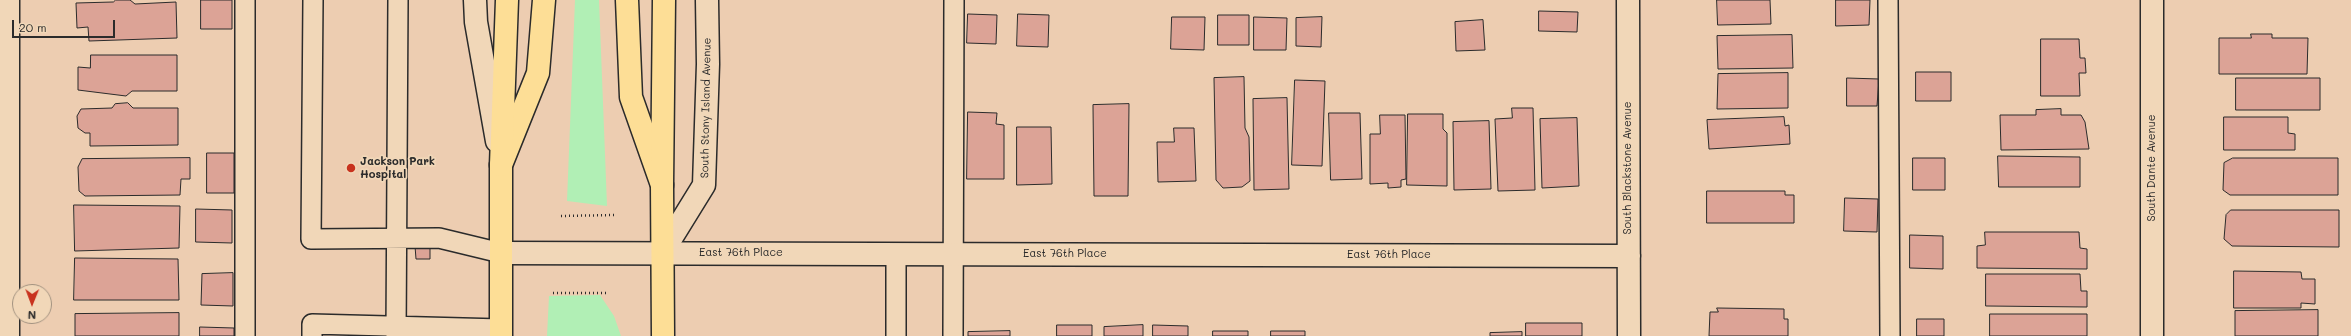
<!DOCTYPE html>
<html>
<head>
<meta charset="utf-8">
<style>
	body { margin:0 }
	#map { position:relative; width:2351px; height:336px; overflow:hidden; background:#edcdb1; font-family:Mali,sans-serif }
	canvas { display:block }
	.north { position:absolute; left:12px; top:284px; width:40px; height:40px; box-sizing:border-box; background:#f1d7b8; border:1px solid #a29280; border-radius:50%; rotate:181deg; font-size:11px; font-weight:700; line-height:16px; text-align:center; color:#2b2b2b }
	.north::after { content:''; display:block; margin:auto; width:14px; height:18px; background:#c8321e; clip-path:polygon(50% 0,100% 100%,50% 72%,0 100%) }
	.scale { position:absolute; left:12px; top:20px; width:103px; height:18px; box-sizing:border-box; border:2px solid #2b2b2b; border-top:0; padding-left:5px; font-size:12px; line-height:14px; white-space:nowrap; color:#2b2b2b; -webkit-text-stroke:3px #f1d7b8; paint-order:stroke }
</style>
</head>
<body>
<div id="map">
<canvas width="2351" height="336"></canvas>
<div class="north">N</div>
<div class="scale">20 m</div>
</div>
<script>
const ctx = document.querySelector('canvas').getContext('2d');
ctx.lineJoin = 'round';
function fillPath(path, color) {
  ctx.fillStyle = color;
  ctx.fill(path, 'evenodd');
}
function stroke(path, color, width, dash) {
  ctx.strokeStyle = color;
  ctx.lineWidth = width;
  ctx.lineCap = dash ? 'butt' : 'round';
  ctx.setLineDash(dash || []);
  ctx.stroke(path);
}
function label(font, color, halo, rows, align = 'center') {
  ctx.font = font + ' Mali,sans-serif';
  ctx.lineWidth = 3.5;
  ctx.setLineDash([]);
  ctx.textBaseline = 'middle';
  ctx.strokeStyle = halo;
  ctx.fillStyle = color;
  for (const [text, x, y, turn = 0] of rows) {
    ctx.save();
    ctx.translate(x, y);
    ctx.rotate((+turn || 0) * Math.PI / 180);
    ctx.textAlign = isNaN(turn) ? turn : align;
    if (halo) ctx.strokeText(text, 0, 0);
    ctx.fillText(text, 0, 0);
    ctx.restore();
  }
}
fillPath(new Path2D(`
	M 575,0 L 599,0 L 607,206 L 567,201 Z
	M 600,295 L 614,316 L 621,336 L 547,336 L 549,296 Z`), '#b1efb5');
const building = new Path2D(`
	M 116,0 L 130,0 L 135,4 L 176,2 L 177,38 L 89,41 L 88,27 L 77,28 L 76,3 L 113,2 Z
	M 201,0 L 232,0 L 232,29 L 201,29 Z
	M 1717,0 L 1770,0 L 1771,24 L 1718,25 Z
	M 1836,0 L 1870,0 L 1869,25 L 1836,26 Z
	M 1539,11 L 1578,12 L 1577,32 L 1539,31 Z
	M 968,14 L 997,15 L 996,44 L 967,43 Z
	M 1018,14 L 1049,15 L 1048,47 L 1017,46 Z
	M 1218,15 L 1249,15 L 1249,45 L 1218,45 Z
	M 1172,17 L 1205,17 L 1204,50 L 1171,49 Z
	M 1254,17 L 1287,18 L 1286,50 L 1254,50 Z
	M 1322,17 L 1321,47 L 1296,46 L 1296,18 Z
	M 1483,20 L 1485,50 L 1456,51 L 1455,22 Z
	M 2251,34 L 2272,34 L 2272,38 L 2308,38 L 2307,74 L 2219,74 L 2219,38 L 2251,38 Z
	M 1792,35 L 1793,68 L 1718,69 L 1717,36 Z
	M 2041,39 L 2079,39 L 2080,58 L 2085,58 L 2086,73 L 2079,73 L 2080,96 L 2041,96 Z
	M 91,55 L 177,55 L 177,91 L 132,91 L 126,96 L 78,90 L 78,67 L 90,68 Z
	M 1916,72 L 1951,72 L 1951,101 L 1916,101 Z
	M 1788,73 L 1788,108 L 1717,109 L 1718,74 Z
	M 1244,77 L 1245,128 L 1249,137 L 1250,181 L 1242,187 L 1223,188 L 1216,180 L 1214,78 Z
	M 1847,78 L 1879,79 L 1877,106 L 1847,106 Z
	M 2236,78 L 2320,78 L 2320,110 L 2236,110 Z
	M 1295,80 L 1325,81 L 1322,166 L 1292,165 Z
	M 1287,98 L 1289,189 L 1254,190 L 1253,99 Z
	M 128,103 L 133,108 L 178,108 L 178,145 L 90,146 L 90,133 L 85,133 L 78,128 L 77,116 L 81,109 L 112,108 L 115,104 Z
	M 1129,104 L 1128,196 L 1094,196 L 1093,105 Z
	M 1512,108 L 1533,108 L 1535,190 L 1498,191 L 1495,119 L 1512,118 Z
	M 2061,109 L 2061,115 L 2081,115 L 2085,122 L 2089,149 L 2001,150 L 2000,115 L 2036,115 L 2036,110 Z
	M 968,112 L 997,113 L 996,124 L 1004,125 L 1004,179 L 967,179 Z
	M 1329,113 L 1360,113 L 1362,179 L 1331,180 Z
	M 1408,114 L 1443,114 L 1443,129 L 1447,133 L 1447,186 L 1407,185 Z
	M 1380,115 L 1405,115 L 1406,179 L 1401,180 L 1401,187 L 1388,188 L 1388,183 L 1370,184 L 1370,134 L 1380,134 Z
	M 1784,117 L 1785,126 L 1789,125 L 1790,144 L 1709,149 L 1707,120 Z
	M 2224,117 L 2288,117 L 2288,133 L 2295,134 L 2295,150 L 2224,150 Z
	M 1577,118 L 1579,186 L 1542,188 L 1540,119 Z
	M 1489,121 L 1491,189 L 1454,190 L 1453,122 Z
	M 1017,127 L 1051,127 L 1052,184 L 1017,185 Z
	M 1174,128 L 1194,128 L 1196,181 L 1158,182 L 1157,142 L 1174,142 Z
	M 207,153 L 234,153 L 234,193 L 207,193 Z
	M 1998,156 L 2080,157 L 2080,187 L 1999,187 Z
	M 190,158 L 190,179 L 181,179 L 180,195 L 85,196 L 79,191 L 78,167 L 82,159 Z
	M 1913,158 L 1945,158 L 1945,190 L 1913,190 Z
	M 2233,158 L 2338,158 L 2338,195 L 2230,195 L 2223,190 L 2224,163 Z
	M 1707,191 L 1785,191 L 1785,195 L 1794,195 L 1794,223 L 1707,223 Z
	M 1845,198 L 1878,199 L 1877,232 L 1844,231 Z
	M 74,205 L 180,206 L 179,248 L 75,251 Z
	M 196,209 L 232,210 L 232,243 L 196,242 Z
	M 2231,210 L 2339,210 L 2339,247 L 2232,246 L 2224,239 L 2226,215 Z
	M 1985,232 L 2079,232 L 2080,248 L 2087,249 L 2087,269 L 1977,268 L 1977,246 L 1985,245 Z
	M 1910,235 L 1943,236 L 1943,269 L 1910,268 Z
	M 430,245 L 430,259 L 416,259 L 415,246 Z
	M 75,258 L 178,259 L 179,300 L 74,300 Z
	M 2234,271 L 2301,272 L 2302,279 L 2315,279 L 2315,304 L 2301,303 L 2301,308 L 2234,308 Z
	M 233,273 L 233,306 L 201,305 L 202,274 Z
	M 1986,274 L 2080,274 L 2081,291 L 2087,291 L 2087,307 L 1986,306 Z
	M 1717,308 L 1784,309 L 1784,319 L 1788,319 L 1788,336 L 1709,336 L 1710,312 L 1718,312 Z
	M 2318,310 L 2318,336 L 2235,336 L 2235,311 Z
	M 179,313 L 179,336 L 75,336 L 75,314 Z
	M 1990,314 L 2087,314 L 2087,336 L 1990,336 Z
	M 1917,319 L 1944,319 L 1944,336 L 1917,336 Z
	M 1526,323 L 1582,323 L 1582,336 L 1526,336 Z
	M 1057,325 L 1092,325 L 1092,336 L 1057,336 Z
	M 1143,325 L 1143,336 L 1104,336 L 1104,327 Z
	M 1153,325 L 1188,326 L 1188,336 L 1153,336 Z
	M 200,327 L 234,328 L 234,336 L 200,336 Z
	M 1010,331 L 1010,336 L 968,336 L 968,332 Z
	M 1213,331 L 1248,331 L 1248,336 L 1213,336 Z
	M 1271,331 L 1305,331 L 1305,336 L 1271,336 Z
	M 1522,332 L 1522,336 L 1490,336 L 1490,333 Z`);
fillPath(building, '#dca396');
stroke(building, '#2b2b2b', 1);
const service = new Path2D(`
	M 313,0 L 311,239 L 439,238 L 501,253
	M 1888,0 L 1890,336
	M 896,254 L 896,336
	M 245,336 L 245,0
	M 312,336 L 312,324 L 501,329
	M 396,336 L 398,0
	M 953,336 L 954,0`);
const minor = new Path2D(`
	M 8,0 L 8,336
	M 1628,0 L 1629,336
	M 2152,0 L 2152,336
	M 501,253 L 1629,256`);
const secondary = new Path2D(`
	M 475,0 L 476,22 L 497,141
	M 662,253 L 704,185 L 708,64 L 707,0`);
const trunk = new Path2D(`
	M 627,0 L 631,97 L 662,185 L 663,336
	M 501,336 L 501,165 L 538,73 L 544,0`);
const motorway = new Path2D(`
	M 501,165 L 507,0
	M 662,185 L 664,0`);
stroke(service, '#2b2b2b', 22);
stroke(minor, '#2b2b2b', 25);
stroke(secondary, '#2b2b2b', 25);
stroke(trunk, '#2b2b2b', 25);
stroke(motorway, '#2b2b2b', 25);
stroke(new Path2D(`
	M 561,216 L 614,215
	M 553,293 L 608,293`), '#2b2b2b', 2.5, [1, 3]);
stroke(service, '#f1d7b8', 19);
stroke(minor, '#f1d7b8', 22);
stroke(secondary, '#f1d7b8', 22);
stroke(trunk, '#fdde96', 22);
stroke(motorway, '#fdde96', 22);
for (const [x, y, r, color] of [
	[351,168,5,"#c8321e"]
]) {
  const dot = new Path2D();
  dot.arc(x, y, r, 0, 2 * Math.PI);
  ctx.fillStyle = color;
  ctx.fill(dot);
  stroke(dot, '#f1d7b8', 1.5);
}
label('11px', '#2b2b2b', '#f1d7b8', [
	["South Stony Island Avenue",706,108,-89],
	["South Blackstone Avenue",1628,168,-90],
	["South Dante Avenue",2152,168,-90],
	["East 76th Place",741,253],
	["East 76th Place",1065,254],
	["East 76th Place",1389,255]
]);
label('bold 11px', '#2b2b2b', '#f1d7b8', [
	["Jackson Park",360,162],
	["Hospital",360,175]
], 'left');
</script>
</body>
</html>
